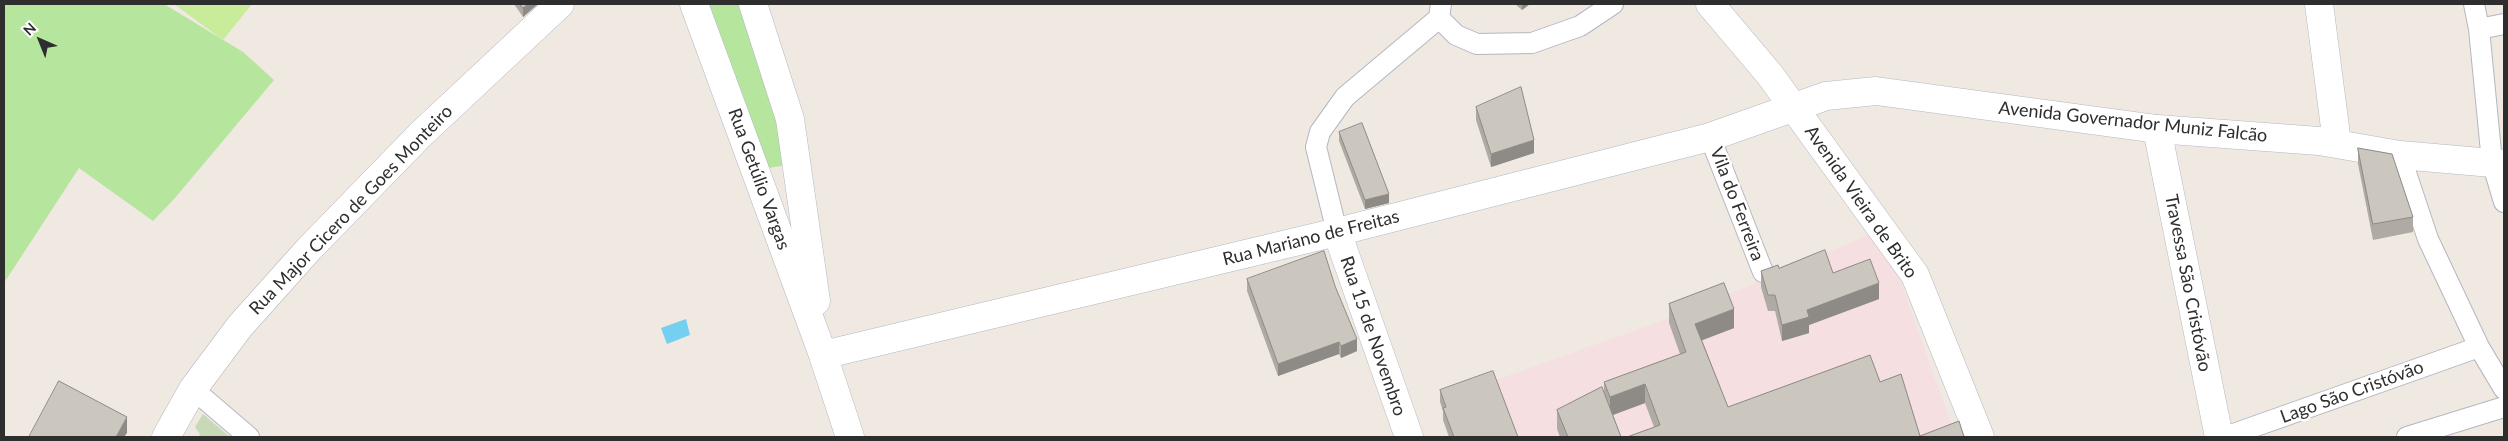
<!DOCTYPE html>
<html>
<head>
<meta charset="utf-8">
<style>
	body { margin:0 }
	#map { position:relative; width:2508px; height:441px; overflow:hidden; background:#efe9e1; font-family:Lato,sans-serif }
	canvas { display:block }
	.frame { position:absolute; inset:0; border:5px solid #2e2e2e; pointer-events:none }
	.north { position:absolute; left:15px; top:15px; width:50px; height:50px; -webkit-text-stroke:4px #fff; paint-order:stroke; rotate:316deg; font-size:14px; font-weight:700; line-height:20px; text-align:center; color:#2e2e2e }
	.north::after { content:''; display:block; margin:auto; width:18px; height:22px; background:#2e2e2e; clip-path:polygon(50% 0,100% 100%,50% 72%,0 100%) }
</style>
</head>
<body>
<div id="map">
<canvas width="2508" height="441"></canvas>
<div class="frame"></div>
<div class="north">N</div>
</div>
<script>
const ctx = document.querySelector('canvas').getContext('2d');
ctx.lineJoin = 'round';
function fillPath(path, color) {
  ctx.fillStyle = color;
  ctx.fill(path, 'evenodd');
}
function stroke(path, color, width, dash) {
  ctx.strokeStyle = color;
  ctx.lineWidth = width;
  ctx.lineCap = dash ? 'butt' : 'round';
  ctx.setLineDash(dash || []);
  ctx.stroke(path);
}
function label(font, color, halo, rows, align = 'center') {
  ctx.font = font + ' Lato,sans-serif';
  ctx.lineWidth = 5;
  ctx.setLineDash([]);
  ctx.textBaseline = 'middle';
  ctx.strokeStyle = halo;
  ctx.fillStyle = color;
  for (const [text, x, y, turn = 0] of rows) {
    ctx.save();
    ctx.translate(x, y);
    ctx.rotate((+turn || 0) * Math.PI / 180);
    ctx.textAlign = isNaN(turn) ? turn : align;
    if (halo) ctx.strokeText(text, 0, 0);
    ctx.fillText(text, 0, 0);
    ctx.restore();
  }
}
fillPath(new Path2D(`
	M 1869,235 L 1897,272 L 1956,437 L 1516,437 L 1496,380 L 1687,312 Z`), '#f5dfe0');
fillPath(new Path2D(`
	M 4,4 L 164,4 L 243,52 L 274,80 L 175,198 L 153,221 L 79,168 L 4,283 Z
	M 709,4 L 746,4 L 791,164 L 769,168 Z`), '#b6e59e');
fillPath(new Path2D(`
	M 203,414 L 230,437 L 199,437 L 200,434 L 195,427 Z`), '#c8d9b8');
fillPath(new Path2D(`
	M 174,4 L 252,4 L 223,40 Z`), '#c9ec9a');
fillPath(new Path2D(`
	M 686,319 L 690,335 L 667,344 L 661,328 Z`), '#75cff0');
const street = new Path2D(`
	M 2474,4 L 2479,29 L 2492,162 L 2504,202
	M 1439,18 L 1456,35 L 1477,44 L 1532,43 L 1580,26 L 1613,4
	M 2479,29 L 2504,24
	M 1710,137 L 1763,272
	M 2400,155 L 2428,239 L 2479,347 L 2504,389
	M 1337,232 L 1316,147 L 1320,132 L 1345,97 L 1439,18 L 1441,4
	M 193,389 L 249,437
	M 2225,437 L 2479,347
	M 2407,437 L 2504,407`);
const secondary = new Path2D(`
	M 694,4 L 823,355 L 850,437
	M 753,4 L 790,119 L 816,301
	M 1710,4 L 1770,75 L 1915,275 L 1980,437
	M 2319,4 L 2337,143
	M 2157,129 L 2219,437
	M 1337,232 L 1409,437
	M 823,355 L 1337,232 L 1710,137 L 1826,96 L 1876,91 L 2157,129 L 2319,141 L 2400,155 L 2504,164
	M 166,437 L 193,389 L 240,326 L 309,249 L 421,134 L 560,4`);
stroke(street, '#b4b7c1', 22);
stroke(secondary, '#b4b7c1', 29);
stroke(street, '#fff', 20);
stroke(secondary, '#fff', 28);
fillPath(new Path2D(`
	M 514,4 L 538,4 L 523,17 Z
	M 1515,4 L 1530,4 L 1522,10 Z
	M 1476,107 L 1534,153 L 1491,167 L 1476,120 Z
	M 1339,132 L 1389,203 L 1365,209 L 1339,141 Z
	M 2358,148 L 2413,217 L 2413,232 L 2373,240 L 2358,164 Z
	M 1779,268 L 1833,273 L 1879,299 L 1809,325 L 1809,333 L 1782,341 L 1775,311 L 1768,311 L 1761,287 L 1761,271 Z
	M 1247,279 L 1335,286 L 1357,351 L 1341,358 L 1339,354 L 1278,376 L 1247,291 Z
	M 1724,283 L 1734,309 L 1734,328 L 1702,340 L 1728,407 L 1870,355 L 1880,382 L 1901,374 L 1920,436 L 1959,421 L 1964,437 L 1627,437 L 1654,427 L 1645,403 L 1613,415 L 1621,437 L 1560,437 L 1557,429 L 1557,410 L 1602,387 L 1604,392 L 1604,382 L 1680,354 L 1669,323 L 1669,304 Z
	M 1440,390 L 1518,437 L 1449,437 L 1443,420 L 1443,411 L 1440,402 Z`), '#afaba4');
fillPath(new Path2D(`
	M 528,4 L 538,4 L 523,17 L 523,8 Z
	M 1522,4 L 1530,4 L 1522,10 Z
	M 1534,140 L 1534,153 L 1491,167 L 1491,154 Z
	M 1389,194 L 1389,203 L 1365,209 L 1365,200 Z
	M 1879,283 L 1879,299 L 1809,325 L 1809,333 L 1782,341 L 1782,325 L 1807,310 Z
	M 1734,309 L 1734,328 L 1695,343 L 1695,324 Z
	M 1357,339 L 1357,351 L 1341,358 L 1341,346 Z
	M 1339,342 L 1339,354 L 1278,376 L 1278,364 Z
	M 1645,384 L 1645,403 L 1610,416 L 1610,397 Z
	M 127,417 L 127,433 L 124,437 L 116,437 Z`), '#8e8b86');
const building = new Path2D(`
	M 520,4 L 528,4 L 523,8 Z
	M 1521,87 L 1534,140 L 1491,154 L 1476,107 Z
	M 1362,123 L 1389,194 L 1365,200 L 1339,132 Z
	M 2358,148 L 2392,154 L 2413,217 L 2373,224 Z
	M 1825,250 L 1833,273 L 1870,259 L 1879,283 L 1807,310 L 1809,317 L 1782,325 L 1775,295 L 1768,295 L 1761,271 L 1778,265 L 1779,268 Z
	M 1324,251 L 1335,286 L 1357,339 L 1341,346 L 1339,342 L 1278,364 L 1247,279 Z
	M 1724,283 L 1734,309 L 1695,324 L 1728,407 L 1870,355 L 1880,382 L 1901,374 L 1920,436 L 1959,421 L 1964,437 L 1627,437 L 1660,425 L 1645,384 L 1610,397 L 1604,382 L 1686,352 L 1669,304 Z
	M 1493,371 L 1518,437 L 1454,437 L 1443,408 L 1446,407 L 1440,390 Z
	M 59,381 L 127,417 L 116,437 L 29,437 Z
	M 1602,387 L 1621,437 L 1568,437 L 1557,410 Z`);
fillPath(building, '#cbc7bf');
stroke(building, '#8e8b86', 1);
label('18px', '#2e2e2e', '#fff', [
	["Avenida Governador Muniz Falcão",2133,122,6],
	["Rua Getúlio Vargas",759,179,70],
	["Avenida Vieira de Brito",1861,202,55],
	["Vila do Ferreira",1737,204,69],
	["Rua Major Cicero de Goes Monteiro",351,210,-46],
	["Rua Mariano de Freitas",1311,238,-14],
	["Travessa São Cristóvão",2188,283,79],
	["Rua 15 de Novembro",1373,336,71],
	["Lago São Cristóvão",2352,392,-20]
]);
</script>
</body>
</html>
